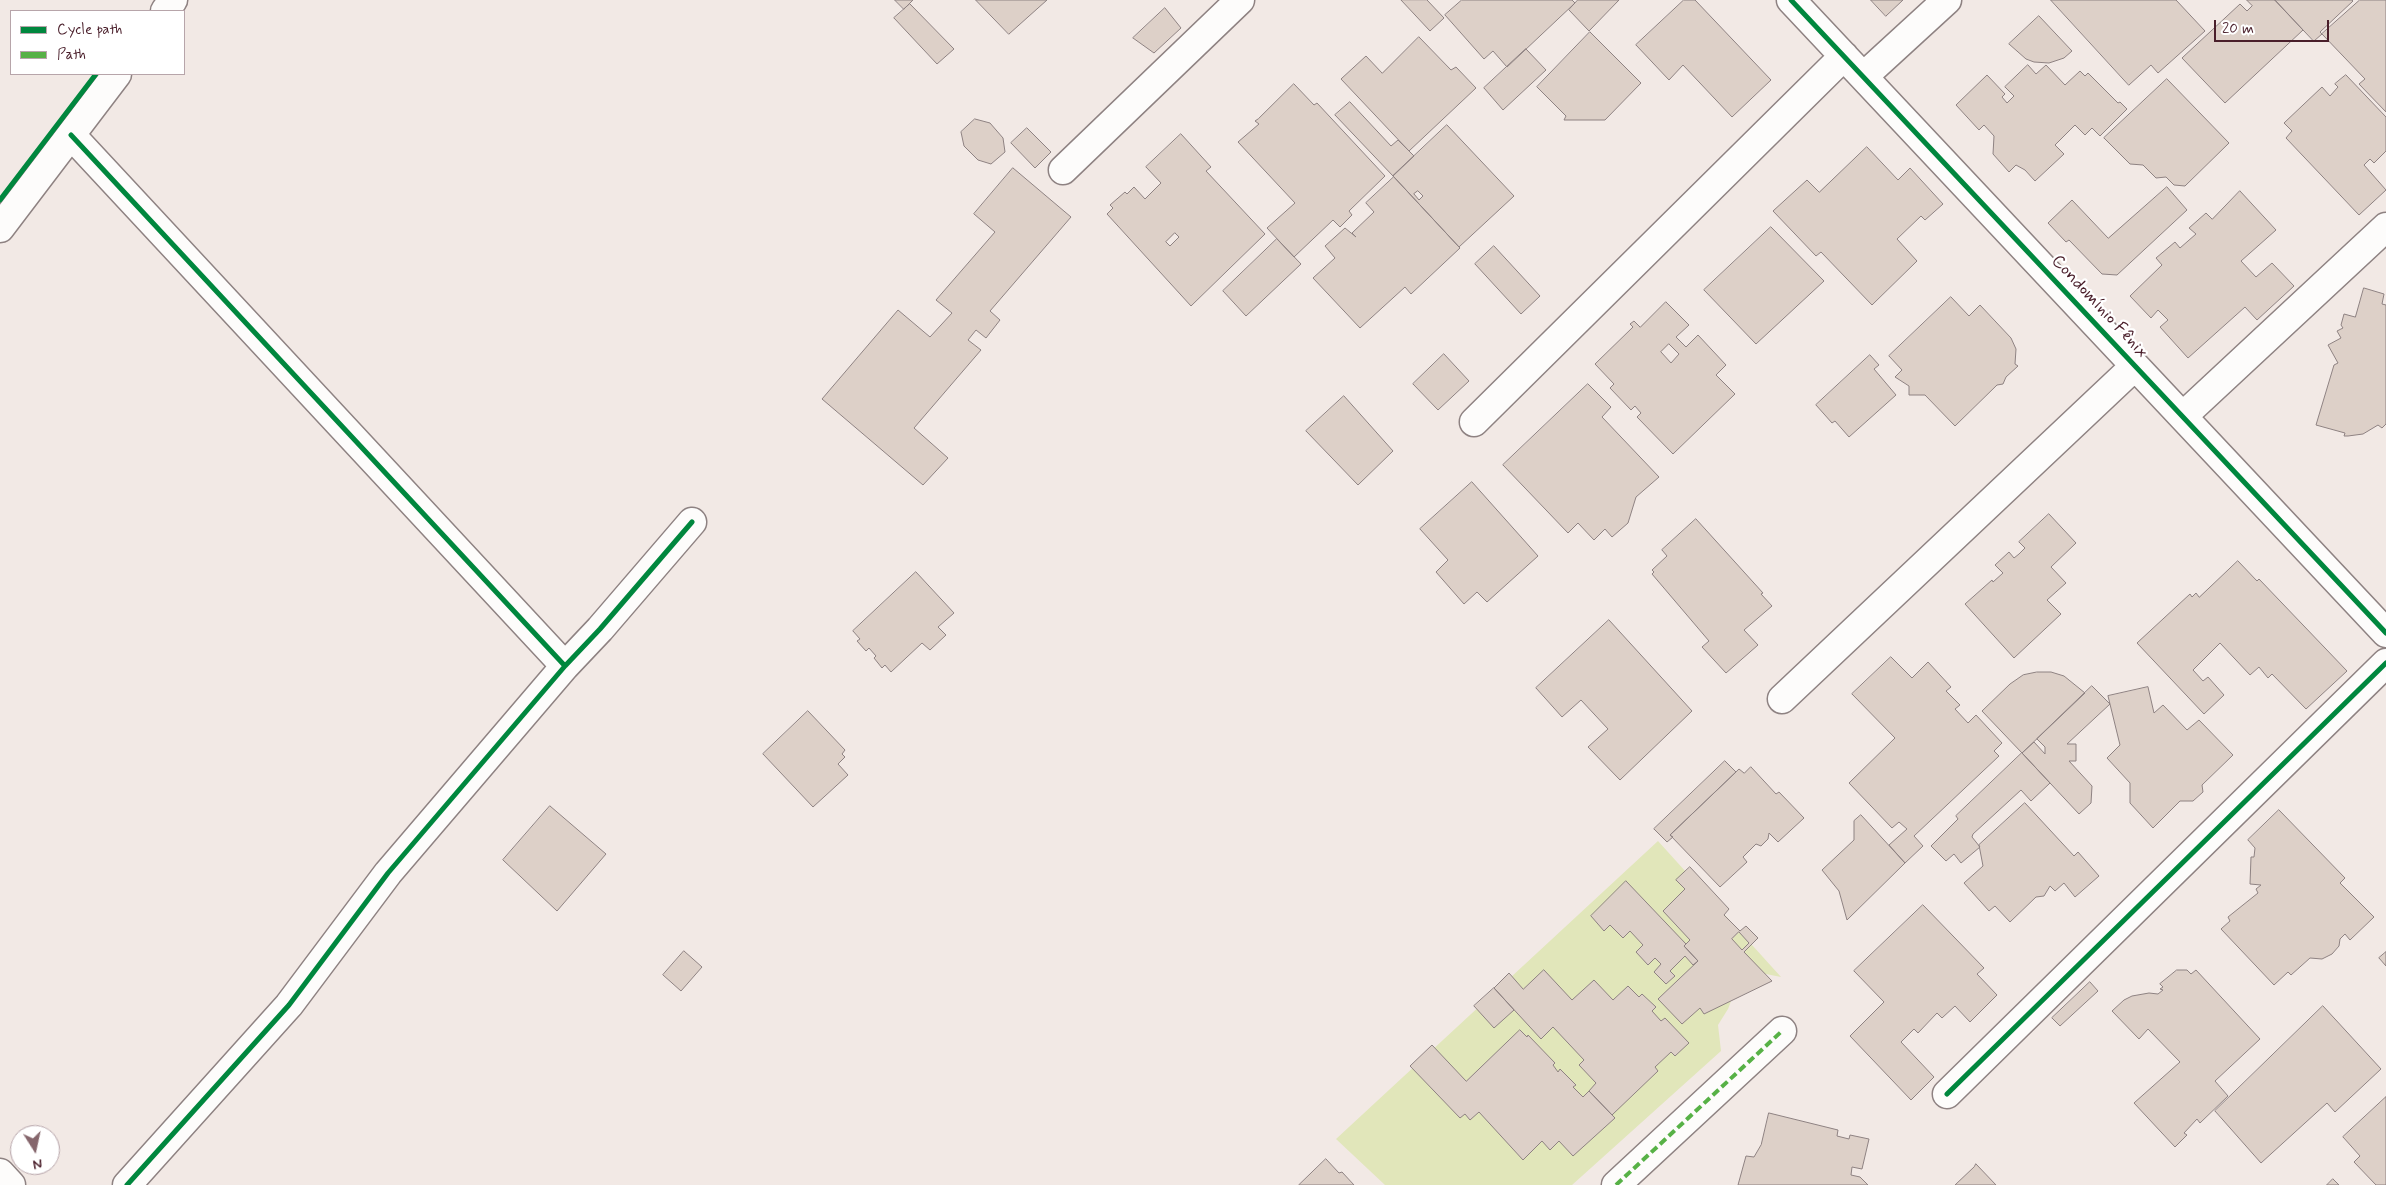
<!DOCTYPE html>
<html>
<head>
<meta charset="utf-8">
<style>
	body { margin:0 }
	#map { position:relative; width:2386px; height:1185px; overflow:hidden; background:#f2e9e5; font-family:Mynerve,sans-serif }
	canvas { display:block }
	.legend { position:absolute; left:10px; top:10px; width:175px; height:65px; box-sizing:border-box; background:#fff; border:1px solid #b7a5aa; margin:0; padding:6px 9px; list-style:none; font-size:15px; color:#4a1f2b }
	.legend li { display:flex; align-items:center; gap:10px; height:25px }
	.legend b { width:25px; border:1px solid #b7a5aa }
	.north { position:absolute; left:10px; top:1125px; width:50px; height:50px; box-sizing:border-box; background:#fff; border:1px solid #b7a5aa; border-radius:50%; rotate:170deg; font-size:14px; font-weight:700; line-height:20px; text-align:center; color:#4a1f2b }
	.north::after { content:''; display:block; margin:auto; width:18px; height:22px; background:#85666c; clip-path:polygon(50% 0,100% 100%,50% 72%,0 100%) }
	.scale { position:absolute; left:2214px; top:20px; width:115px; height:22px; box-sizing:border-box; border:2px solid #4a1f2b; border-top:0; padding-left:6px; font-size:15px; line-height:18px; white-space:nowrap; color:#4a1f2b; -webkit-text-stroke:4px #fff; paint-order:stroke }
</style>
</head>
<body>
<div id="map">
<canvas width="2386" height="1185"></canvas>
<ul class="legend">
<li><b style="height:6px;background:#00873e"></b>Cycle path</li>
<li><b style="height:6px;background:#57b146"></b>Path</li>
</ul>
<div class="north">N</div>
<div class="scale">20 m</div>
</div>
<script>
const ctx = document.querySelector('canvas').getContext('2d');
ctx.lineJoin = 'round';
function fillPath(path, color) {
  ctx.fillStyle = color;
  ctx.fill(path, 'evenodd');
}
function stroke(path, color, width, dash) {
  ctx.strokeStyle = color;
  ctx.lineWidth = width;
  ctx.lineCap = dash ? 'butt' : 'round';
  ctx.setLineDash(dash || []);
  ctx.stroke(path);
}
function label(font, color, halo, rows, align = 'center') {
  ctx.font = font + ' Mynerve,sans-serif';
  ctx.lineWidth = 4.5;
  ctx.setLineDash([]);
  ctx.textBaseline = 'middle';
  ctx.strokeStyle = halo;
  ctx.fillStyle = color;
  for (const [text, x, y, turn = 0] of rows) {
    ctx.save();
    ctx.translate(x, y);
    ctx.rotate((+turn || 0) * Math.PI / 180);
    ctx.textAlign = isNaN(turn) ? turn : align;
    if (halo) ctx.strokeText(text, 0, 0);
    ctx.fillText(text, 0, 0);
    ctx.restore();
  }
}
fillPath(new Path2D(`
	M 1658,841 L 1781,977 L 1766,974 L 1735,991 L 1728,1009 L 1718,1025 L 1721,1051 L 1572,1185 L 1385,1185 L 1336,1139 Z`), '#e1e6ba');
const building = new Path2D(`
	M 895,0 L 913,0 L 904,9 Z
	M 976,0 L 1047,0 L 1009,34 Z
	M 1427,0 L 1444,18 L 1430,31 L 1401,0 Z
	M 1462,0 L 1572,0 L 1575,3 L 1507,67 L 1493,51 L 1484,59 L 1445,15 Z
	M 1578,0 L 1619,0 L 1589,31 L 1569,10 Z
	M 1684,0 L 1695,0 L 1771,80 L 1732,117 L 1683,65 L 1669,80 L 1636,45 Z
	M 1871,0 L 1903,0 L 1886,16 Z
	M 2051,0 L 2176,0 L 2205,31 L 2158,73 L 2151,65 L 2129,85 Z
	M 2247,0 L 2275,0 L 2303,30 L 2225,103 L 2182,58 L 2240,4 L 2247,11 L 2252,6 Z
	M 2275,0 L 2352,0 L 2353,1 L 2320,32 L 2322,34 L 2314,41 Z
	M 2360,0 L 2386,0 L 2386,112 L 2359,84 L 2365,79 L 2322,34 Z
	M 910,4 L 954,49 L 937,64 L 894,18 Z
	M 1165,8 L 1181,28 L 1154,53 L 1133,38 Z
	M 2039,16 L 2072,51 L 2064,58 L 2049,63 L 2034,62 L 2026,59 L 2009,44 Z
	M 1590,32 L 1641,83 L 1605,120 L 1564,120 L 1566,116 L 1537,87 Z
	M 1419,37 L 1451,70 L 1456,67 L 1476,88 L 1409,151 L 1341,79 L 1366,56 L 1382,73 Z
	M 1526,49 L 1546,70 L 1503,110 L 1484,88 Z
	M 2028,65 L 2036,74 L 2046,65 L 2065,85 L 2080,71 L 2085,76 L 2088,73 L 2118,103 L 2120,102 L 2127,109 L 2100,136 L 2092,128 L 2085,135 L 2075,125 L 2055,145 L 2064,154 L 2035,181 L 2025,170 L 2016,165 L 2009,172 L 1993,154 L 1994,136 L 1984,125 L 1979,130 L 1956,105 L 1987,75 L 2005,94 L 2002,97 L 2007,103 L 2014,96 L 2005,87 Z
	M 2346,75 L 2386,117 L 2386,151 L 2374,163 L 2370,159 L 2364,165 L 2386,190 L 2359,215 L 2286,138 L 2292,131 L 2284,123 L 2322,87 L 2330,96 L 2338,87 L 2335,84 Z
	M 2167,79 L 2229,143 L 2185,186 L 2174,185 L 2166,177 L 2156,178 L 2143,165 L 2130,164 L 2104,138 Z
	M 1294,84 L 1314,105 L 1317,103 L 1385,176 L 1349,211 L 1352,215 L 1340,227 L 1333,220 L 1294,257 L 1267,228 L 1295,203 L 1238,142 L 1259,124 L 1255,121 L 1258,119 Z
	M 1350,102 L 1391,146 L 1398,140 L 1414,156 L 1393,176 L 1335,115 Z
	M 975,119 L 990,123 L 1003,138 L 1005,152 L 991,164 L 978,160 L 964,146 L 961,132 Z
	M 1447,125 L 1514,196 L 1459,247 L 1393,176 ZM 1418,191 L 1423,196 L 1419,200 L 1414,194 Z
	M 1027,128 L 1051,152 L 1035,168 L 1011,143 Z
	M 1181,134 L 1211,167 L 1206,171 L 1265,234 L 1191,306 L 1107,214 L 1113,208 L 1110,205 L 1125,192 L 1127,194 L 1134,187 L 1145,199 L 1161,183 L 1146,167 ZM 1175,233 L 1179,237 L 1170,246 L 1166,242 Z
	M 1867,147 L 1898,180 L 1910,168 L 1943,204 L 1925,220 L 1921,216 L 1897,239 L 1917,261 L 1872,305 L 1821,252 L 1816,256 L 1773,211 L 1807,180 L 1819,192 Z
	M 1013,168 L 1071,217 L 990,311 L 1000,320 L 986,338 L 976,330 L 968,340 L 981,350 L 914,428 L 948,458 L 923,485 L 822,399 L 898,310 L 930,337 L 952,313 L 936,300 L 995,232 L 974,214 Z
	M 1394,177 L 1460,248 L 1411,294 L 1405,287 L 1360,328 L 1313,278 L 1335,258 L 1325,246 L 1345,228 L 1356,237 L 1352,233 L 1374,212 L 1366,203 Z
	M 2167,187 L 2187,210 L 2117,275 L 2102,274 L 2069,240 L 2066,242 L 2048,223 L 2072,200 L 2108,238 Z
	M 2240,191 L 2276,230 L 2241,261 L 2256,277 L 2272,263 L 2294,286 L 2257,320 L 2245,307 L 2188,358 L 2160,327 L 2168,320 L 2158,310 L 2151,318 L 2130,296 L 2162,265 L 2156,258 L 2175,242 L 2180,248 L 2196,234 L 2189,228 L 2206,213 L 2212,219 Z
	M 1771,227 L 1824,281 L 1756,344 L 1704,290 Z
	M 1277,239 L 1301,264 L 1246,316 L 1223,291 Z
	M 1494,246 L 1540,296 L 1521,314 L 1475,264 Z
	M 2364,288 L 2384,294 L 2382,304 L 2386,305 L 2386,424 L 2382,428 L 2378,425 L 2363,434 L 2348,436 L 2344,436 L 2345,433 L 2316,425 L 2334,365 L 2338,363 L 2328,345 L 2341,338 L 2337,331 L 2343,328 L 2341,325 L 2344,314 L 2355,317 Z
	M 1951,297 L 1969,316 L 1980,305 L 2011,338 L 2016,349 L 2015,364 L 2018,366 L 2006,377 L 2003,384 L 1997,385 L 1955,426 L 1925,395 L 1909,395 L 1909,386 L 1895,377 L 1902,370 L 1889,356 Z
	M 1666,302 L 1689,325 L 1676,337 L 1686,347 L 1698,335 L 1726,365 L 1716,375 L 1735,394 L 1673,454 L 1637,417 L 1641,413 L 1635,406 L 1631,410 L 1610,388 L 1614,384 L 1595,364 L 1633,327 L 1630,324 L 1634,321 L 1640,327 ZM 1669,344 L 1679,354 L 1671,363 L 1661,352 Z
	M 1444,354 L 1469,381 L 1438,410 L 1413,384 Z
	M 1870,355 L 1879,365 L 1874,369 L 1896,395 L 1849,437 L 1835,421 L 1832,423 L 1816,405 Z
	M 1588,384 L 1611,407 L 1602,417 L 1659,477 L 1636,497 L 1628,523 L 1612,537 L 1605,529 L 1594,540 L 1578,523 L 1568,533 L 1503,465 Z
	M 1344,396 L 1393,451 L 1358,485 L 1306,431 Z
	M 1472,482 L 1538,556 L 1487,602 L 1477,592 L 1464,604 L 1436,572 L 1448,560 L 1420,529 Z
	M 2049,514 L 2076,543 L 2051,567 L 2066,583 L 2047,600 L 2061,614 L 2014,658 L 1965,604 L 1992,580 L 1993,582 L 2003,573 L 1995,565 L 2009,552 L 2014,558 L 2019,554 L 2025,548 L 2019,542 Z
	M 1696,519 L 1763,593 L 1761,594 L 1772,606 L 1744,630 L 1758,645 L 1726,673 L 1702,647 L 1709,641 L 1652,574 L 1654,572 L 1652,570 L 1667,556 L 1662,550 Z
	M 2238,561 L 2257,581 L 2259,579 L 2347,671 L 2306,709 L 2272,674 L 2268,678 L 2259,667 L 2250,675 L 2220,643 L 2193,670 L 2203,681 L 2208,677 L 2224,695 L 2204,714 L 2137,643 L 2190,594 L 2192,597 L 2196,593 L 2199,597 Z
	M 916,572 L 954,613 L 938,627 L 946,635 L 930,650 L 922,643 L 891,672 L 885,665 L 882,668 L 874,658 L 876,656 L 869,648 L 866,651 L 857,641 L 860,639 L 853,631 Z
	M 1609,620 L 1692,711 L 1620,780 L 1588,747 L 1608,729 L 1581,700 L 1562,717 L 1536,688 Z
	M 1891,657 L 1912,678 L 1928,662 L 1951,687 L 1946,691 L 1960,705 L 1955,709 L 1968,723 L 1976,715 L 2002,743 L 1994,751 L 1999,756 L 1914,836 L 1923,846 L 1905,863 L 1889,845 L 1907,829 L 1899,822 L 1892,828 L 1849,783 L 1895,738 L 1852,694 Z
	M 2037,672 L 2051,672 L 2064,676 L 2085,693 L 2022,753 L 1982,711 L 2010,684 L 2023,675 Z
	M 2092,686 L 2110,704 L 2067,744 L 2076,744 L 2076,761 L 2069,761 L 2092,786 L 2091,803 L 2079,814 L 2022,753 L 2034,742 L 2045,754 L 2045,747 L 2037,739 Z
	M 2148,687 L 2154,713 L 2163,705 L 2187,730 L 2199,720 L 2233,755 L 2202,785 L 2203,792 L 2193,801 L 2180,801 L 2153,828 L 2130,803 L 2130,783 L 2107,758 L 2120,745 L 2108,696 Z
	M 808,711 L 845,750 L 842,754 L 845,757 L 838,764 L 848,775 L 813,807 L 763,754 Z
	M 2022,753 L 2050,783 L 2031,801 L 2021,790 L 1973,834 L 1972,837 L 1980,847 L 1961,863 L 1954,854 L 1946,861 L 1931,846 L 1958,819 L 1956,816 Z
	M 1725,761 L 1736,772 L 1670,835 L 1673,837 L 1667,842 L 1654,829 Z
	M 1751,767 L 1776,794 L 1779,792 L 1804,818 L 1778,842 L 1769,833 L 1768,839 L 1761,846 L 1756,844 L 1743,857 L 1747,862 L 1720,887 L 1670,835 L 1739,769 L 1744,773 Z
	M 2025,803 L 2074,856 L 2078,852 L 2099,876 L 2075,897 L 2064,883 L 2055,891 L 2050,886 L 2044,896 L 2036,897 L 2010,922 L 1995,906 L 1989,911 L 1964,883 L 1983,866 L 1979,845 Z
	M 550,806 L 606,854 L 557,911 L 503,860 Z
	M 2279,810 L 2345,878 L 2340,883 L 2374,917 L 2350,940 L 2345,934 L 2340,939 L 2339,946 L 2332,954 L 2322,959 L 2310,958 L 2291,975 L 2288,972 L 2274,985 L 2221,929 L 2230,921 L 2228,917 L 2258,893 L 2256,889 L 2261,885 L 2250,884 L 2251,857 L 2254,857 L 2255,848 L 2248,840 Z
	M 1861,815 L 1905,863 L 1847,920 L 1839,891 L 1822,870 L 1854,840 L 1854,821 Z
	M 1690,867 L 1729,909 L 1724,915 L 1740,931 L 1746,926 L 1758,938 L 1744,952 L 1772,981 L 1704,1014 L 1700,1008 L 1682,1024 L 1658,999 L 1698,961 L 1684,946 L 1690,940 L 1663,911 L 1685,889 L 1676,880 ZM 1739,932 L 1749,943 L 1742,950 L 1732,939 Z
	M 1626,881 L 1686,944 L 1684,946 L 1698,961 L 1693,965 L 1685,956 L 1670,971 L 1675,976 L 1666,984 L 1654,972 L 1661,964 L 1655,958 L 1648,965 L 1636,952 L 1643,945 L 1630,931 L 1623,938 L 1610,925 L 1604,931 L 1591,916 Z
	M 1923,905 L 1984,968 L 1977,974 L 1997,995 L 1970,1022 L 1955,1006 L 1942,1018 L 1937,1013 L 1918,1033 L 1914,1029 L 1901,1042 L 1934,1077 L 1911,1100 L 1850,1036 L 1884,1002 L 1854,971 Z
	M 684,951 L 702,967 L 681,991 L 663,975 Z
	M 2386,952 L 2386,966 L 2379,958 Z
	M 1544,970 L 1572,1000 L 1594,980 L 1613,1000 L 1628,986 L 1639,997 L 1642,994 L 1656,1007 L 1652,1011 L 1661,1021 L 1665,1018 L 1689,1043 L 1675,1056 L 1671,1052 L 1655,1067 L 1658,1071 L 1612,1115 L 1589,1091 L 1596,1083 L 1579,1065 L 1584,1060 L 1553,1027 L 1541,1039 L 1494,988 L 1509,973 L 1523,989 Z
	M 2177,970 L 2187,970 L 2191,974 L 2196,970 L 2260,1039 L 2215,1081 L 2228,1096 L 2200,1123 L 2197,1119 L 2184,1133 L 2187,1135 L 2175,1147 L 2134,1103 L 2180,1062 L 2148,1029 L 2139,1039 L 2112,1011 L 2124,1000 L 2132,996 L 2149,993 L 2158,994 L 2163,990 L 2160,989 L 2163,987 L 2160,984 Z
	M 2090,982 L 2098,991 L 2060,1026 L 2052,1018 Z
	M 1494,988 L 1514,1010 L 1494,1028 L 1474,1006 Z
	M 2323,1006 L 2381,1069 L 2335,1112 L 2327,1103 L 2261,1163 L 2215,1111 Z
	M 1520,1030 L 1527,1037 L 1528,1035 L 1555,1063 L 1553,1065 L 1558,1072 L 1560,1069 L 1576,1085 L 1573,1087 L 1583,1097 L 1589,1091 L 1615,1118 L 1573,1156 L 1559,1141 L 1550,1150 L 1542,1141 L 1523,1160 L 1479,1112 L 1470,1120 L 1465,1114 L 1460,1118 L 1410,1066 L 1432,1045 L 1466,1081 Z
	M 2386,1097 L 2386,1185 L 2376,1185 L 2354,1162 L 2360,1156 L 2343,1137 Z
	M 1769,1113 L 1838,1130 L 1837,1136 L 1849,1139 L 1850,1135 L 1869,1139 L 1862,1169 L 1852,1167 L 1851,1175 L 1860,1177 L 1868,1185 L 1738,1185 L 1746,1156 L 1754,1157 L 1761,1145 Z
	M 1326,1159 L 1339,1173 L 1342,1172 L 1354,1185 L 1299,1185 Z
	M 1976,1164 L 1996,1185 L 1955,1185 L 1974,1167 Z
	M 2333,1179 L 2339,1185 L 2327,1185 Z`);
fillPath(building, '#ddd0c8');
stroke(building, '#8e8282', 1);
const minor = new Path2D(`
	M 1791,0 L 2386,633
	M 165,11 L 173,0
	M 1864,76 L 1947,0
	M 71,135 L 565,666
	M 1063,170 L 1240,0
	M 0,228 L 117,74
	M 2183,416 L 2386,227
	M 1474,422 L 1844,56
	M 1782,699 L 2135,366
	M 1947,1094 L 2386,663
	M 0,1173 L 11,1185
	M 127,1185 L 289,1005 L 388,873 L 565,666 L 600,629 L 692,522
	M 1616,1185 L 1782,1031`);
stroke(minor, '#8e8282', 31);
stroke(minor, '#fdfcfb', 28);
stroke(new Path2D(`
	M 1616,1185 L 1782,1031`), '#57b146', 4, [8, 4]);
stroke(new Path2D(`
	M 1791,0 L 2386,633
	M 71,135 L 565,666
	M 0,200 L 96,74
	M 1947,1094 L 2386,663
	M 127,1185 L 289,1005 L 388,873 L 565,666 L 600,629 L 692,522`), '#00873e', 5);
label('18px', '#4a1f2b', '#fff', [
	["Condomínio Fênix",2099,307,47]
]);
</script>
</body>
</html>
